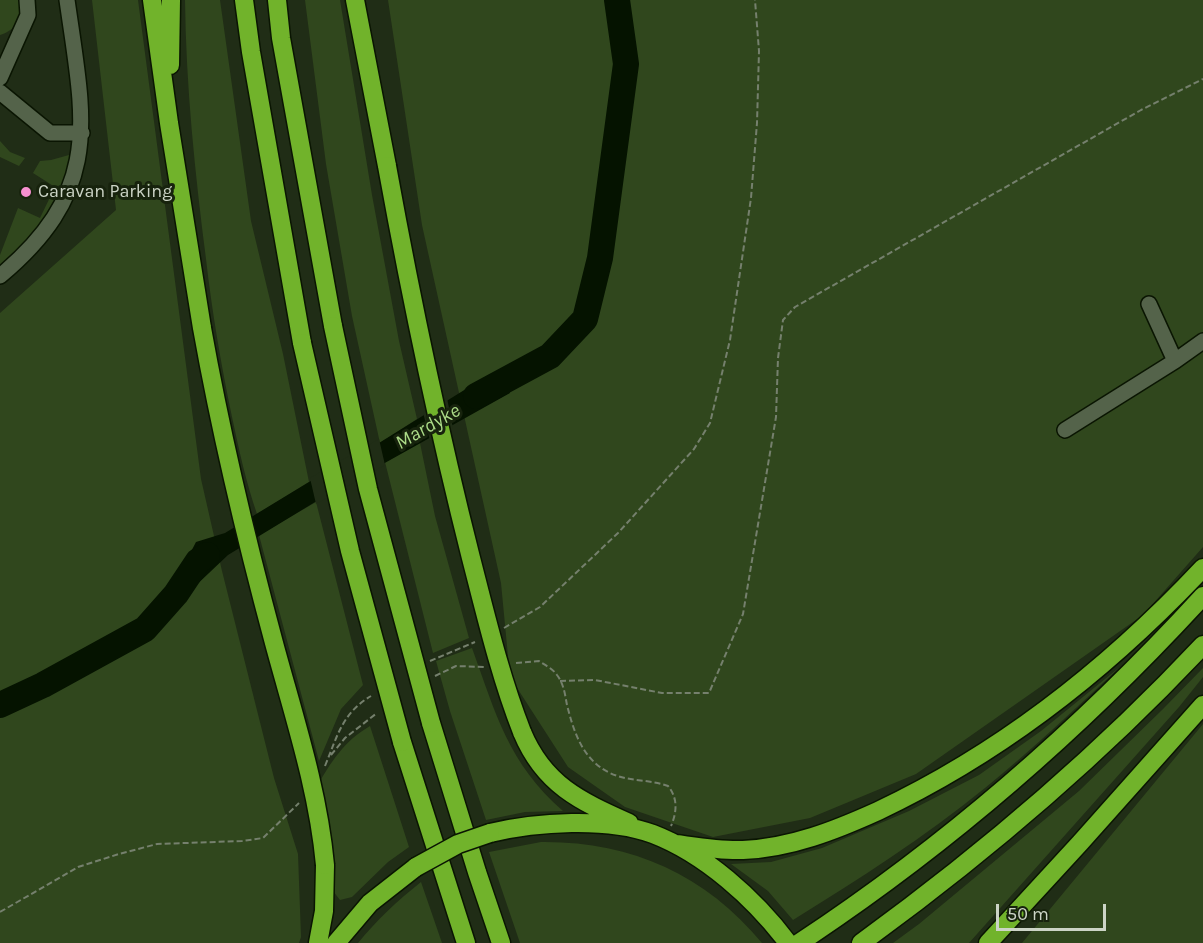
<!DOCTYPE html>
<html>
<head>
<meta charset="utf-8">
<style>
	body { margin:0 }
	#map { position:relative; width:1203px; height:943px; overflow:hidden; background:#202d16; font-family:Karla,sans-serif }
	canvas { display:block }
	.scale { position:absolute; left:996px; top:904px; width:110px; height:27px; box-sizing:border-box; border:3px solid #ccd4c6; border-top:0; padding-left:8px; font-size:18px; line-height:21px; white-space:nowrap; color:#ccd4c6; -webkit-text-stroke:4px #17230d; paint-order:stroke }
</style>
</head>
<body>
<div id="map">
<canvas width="1203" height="943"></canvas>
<div class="scale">50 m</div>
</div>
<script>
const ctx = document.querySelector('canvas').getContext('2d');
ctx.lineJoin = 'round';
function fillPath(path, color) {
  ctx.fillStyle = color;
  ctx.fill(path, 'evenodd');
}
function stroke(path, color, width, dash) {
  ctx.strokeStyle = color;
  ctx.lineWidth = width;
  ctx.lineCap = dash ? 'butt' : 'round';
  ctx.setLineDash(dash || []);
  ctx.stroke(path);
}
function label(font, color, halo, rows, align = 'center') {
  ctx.font = font + ' Karla,sans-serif';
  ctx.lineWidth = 6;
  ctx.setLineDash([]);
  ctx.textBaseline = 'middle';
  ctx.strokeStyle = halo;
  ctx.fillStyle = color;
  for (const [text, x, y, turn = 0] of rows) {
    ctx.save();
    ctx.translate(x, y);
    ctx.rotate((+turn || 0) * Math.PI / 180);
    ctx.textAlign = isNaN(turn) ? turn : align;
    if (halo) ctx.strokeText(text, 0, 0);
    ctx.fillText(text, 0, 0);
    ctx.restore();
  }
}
fillPath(new Path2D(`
	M 0,0 L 19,0 C 23,16 17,30 0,35 Z
	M 92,0 L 138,0 L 201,479 L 222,571 L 274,778 L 298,854 L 301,937 L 299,943 L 0,943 L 0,313 L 116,210 Z
	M 185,0 L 220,0 L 251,221 L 283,354 L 309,482 L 257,514 C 246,482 239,450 232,417 C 221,364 212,312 206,259 C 195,173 186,87 185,0 Z
	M 305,0 L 340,0 L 372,195 L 399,341 L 417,419 L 380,443 L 352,316 L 326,164 Z
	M 388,0 L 1203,0 L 1203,547 L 1143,615 L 916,774 L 810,818 L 713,837 L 625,807 L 568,767 L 510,677 L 501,583 L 422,225 Z
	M 0,141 L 10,152 L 25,158 L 19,166 L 0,157 Z
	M 69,155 L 71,156 C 57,208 43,232 0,265 L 0,255 L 18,208 L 40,218 L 55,187 L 33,173 L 40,161 L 51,160 Z
	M 420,443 L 435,516 L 469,638 L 433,653 L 385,462 Z
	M 316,502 L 363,685 L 341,709 L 319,761 L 259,535 Z
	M 472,648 C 496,714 508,763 563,811 L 525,812 L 486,820 L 450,711 L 436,661 Z
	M 1121,666 C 1076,708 1032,750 985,788 C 925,837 859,879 793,920 L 768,891 L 731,864 L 771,862 L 822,848 L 909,811 L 979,775 L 1041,731 Z
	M 1203,668 L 1203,677 L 1179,707 L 969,943 L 893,943 L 919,924 L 1079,791 L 1163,709 Z
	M 1203,724 L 1203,943 L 1022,943 Z
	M 370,726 L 409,847 L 388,862 L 352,897 L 340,900 L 333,891 L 316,788 C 331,762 344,741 370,726 Z
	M 541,842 C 630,841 705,874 762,943 L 520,943 L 489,852 Z
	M 421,882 L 442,943 L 358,943 C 377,920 397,901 421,882 Z`), '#30471d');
fillPath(new Path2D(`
	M 501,372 L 510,393 L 315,502 L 228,555 L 190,591 L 180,573 L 196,542 L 225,533 L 309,482 L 379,443 L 490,374 Z`), '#051300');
fillPath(new Path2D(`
	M 447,398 L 453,428 L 430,441 L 423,412 Z
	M 379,439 L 385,465 L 316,504 L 310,478 Z`), '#202d16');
stroke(new Path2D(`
	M 476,396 L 550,356 L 585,319 L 600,258 L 626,64 L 617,0
	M 0,705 L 43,685 L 145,629 L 176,594 L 198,561 L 207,555`), '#051300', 26);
const minor = new Path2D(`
	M 0,78 L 28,15 L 27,0
	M 0,92 L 50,133 L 82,133
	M 0,276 C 104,189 84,120 67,0
	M 1149,304 L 1175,361
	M 1065,430 L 1175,361 L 1203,341`);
const highway = new Path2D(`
	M 152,0 L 169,123 L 202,328
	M 244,0 L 251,52 L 302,343
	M 277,0 L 281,38 L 333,326
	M 355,0 L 387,166
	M 170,65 L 171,0
	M 431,723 L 477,872 L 501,943
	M 522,732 C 544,785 580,801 629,823
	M 402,742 L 466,943
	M 490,833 C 536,822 607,817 653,834 C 705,854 755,899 788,943
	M 676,844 C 698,847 721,851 743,850 C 791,848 836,830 878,811 C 1001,753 1110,667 1203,568
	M 318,943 L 324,911 L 325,865
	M 336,943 L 370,903 L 416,867
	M 799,943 C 949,844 1082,728 1203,596
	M 861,943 C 985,853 1098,757 1203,645
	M 988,943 L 1080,843 L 1203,705`);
stroke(minor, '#0a1502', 18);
stroke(highway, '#0a1502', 21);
stroke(new Path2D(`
	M 504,628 L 540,607 L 618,533 L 694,449 L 710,423 L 730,340 L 751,198 L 757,123 L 759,51 L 755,0
	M 430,661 L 475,642
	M 516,663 L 539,661 C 545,665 553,669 557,675 C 564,684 565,695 567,705 C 574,733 583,760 610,773 C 629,782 649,779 668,786 C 678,798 677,812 671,826
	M 435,676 L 456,666 L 484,667
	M 560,681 L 595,680 L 662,693 L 709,693 L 743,614 L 776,417 L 778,358 L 783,320 L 795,307 L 1141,110 L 1203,79
	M 331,755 L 345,738 L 377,713
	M 325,766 C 337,737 342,713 371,696
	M 0,912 L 78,867 L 119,854 L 157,844 L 242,841 L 263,838 L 299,803`), '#75806d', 2, [6, 3]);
stroke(minor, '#54634a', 15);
stroke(highway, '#71b32b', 18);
const highwayBridge = new Path2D(`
	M 387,166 C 411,298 438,428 471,558 C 486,616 500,676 522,732
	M 333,326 L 368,489 L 431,723
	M 202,328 C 221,434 246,539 274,643 C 294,717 318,789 325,865
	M 302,343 L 350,551 L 402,742
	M 416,867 L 458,844 L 490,833`);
stroke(highwayBridge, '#0a1502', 21, []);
stroke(highwayBridge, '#71b32b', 18);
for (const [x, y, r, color] of [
	[26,192,6,"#f690d0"]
]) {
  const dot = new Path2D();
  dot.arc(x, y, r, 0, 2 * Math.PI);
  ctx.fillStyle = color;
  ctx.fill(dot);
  stroke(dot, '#17230d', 2);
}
label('18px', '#ccd4c6', '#17230d', [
	["Caravan Parking",38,192]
], 'left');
label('italic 20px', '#abda87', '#17230d', [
	["Mardyke",428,427,-30]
]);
</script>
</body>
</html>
